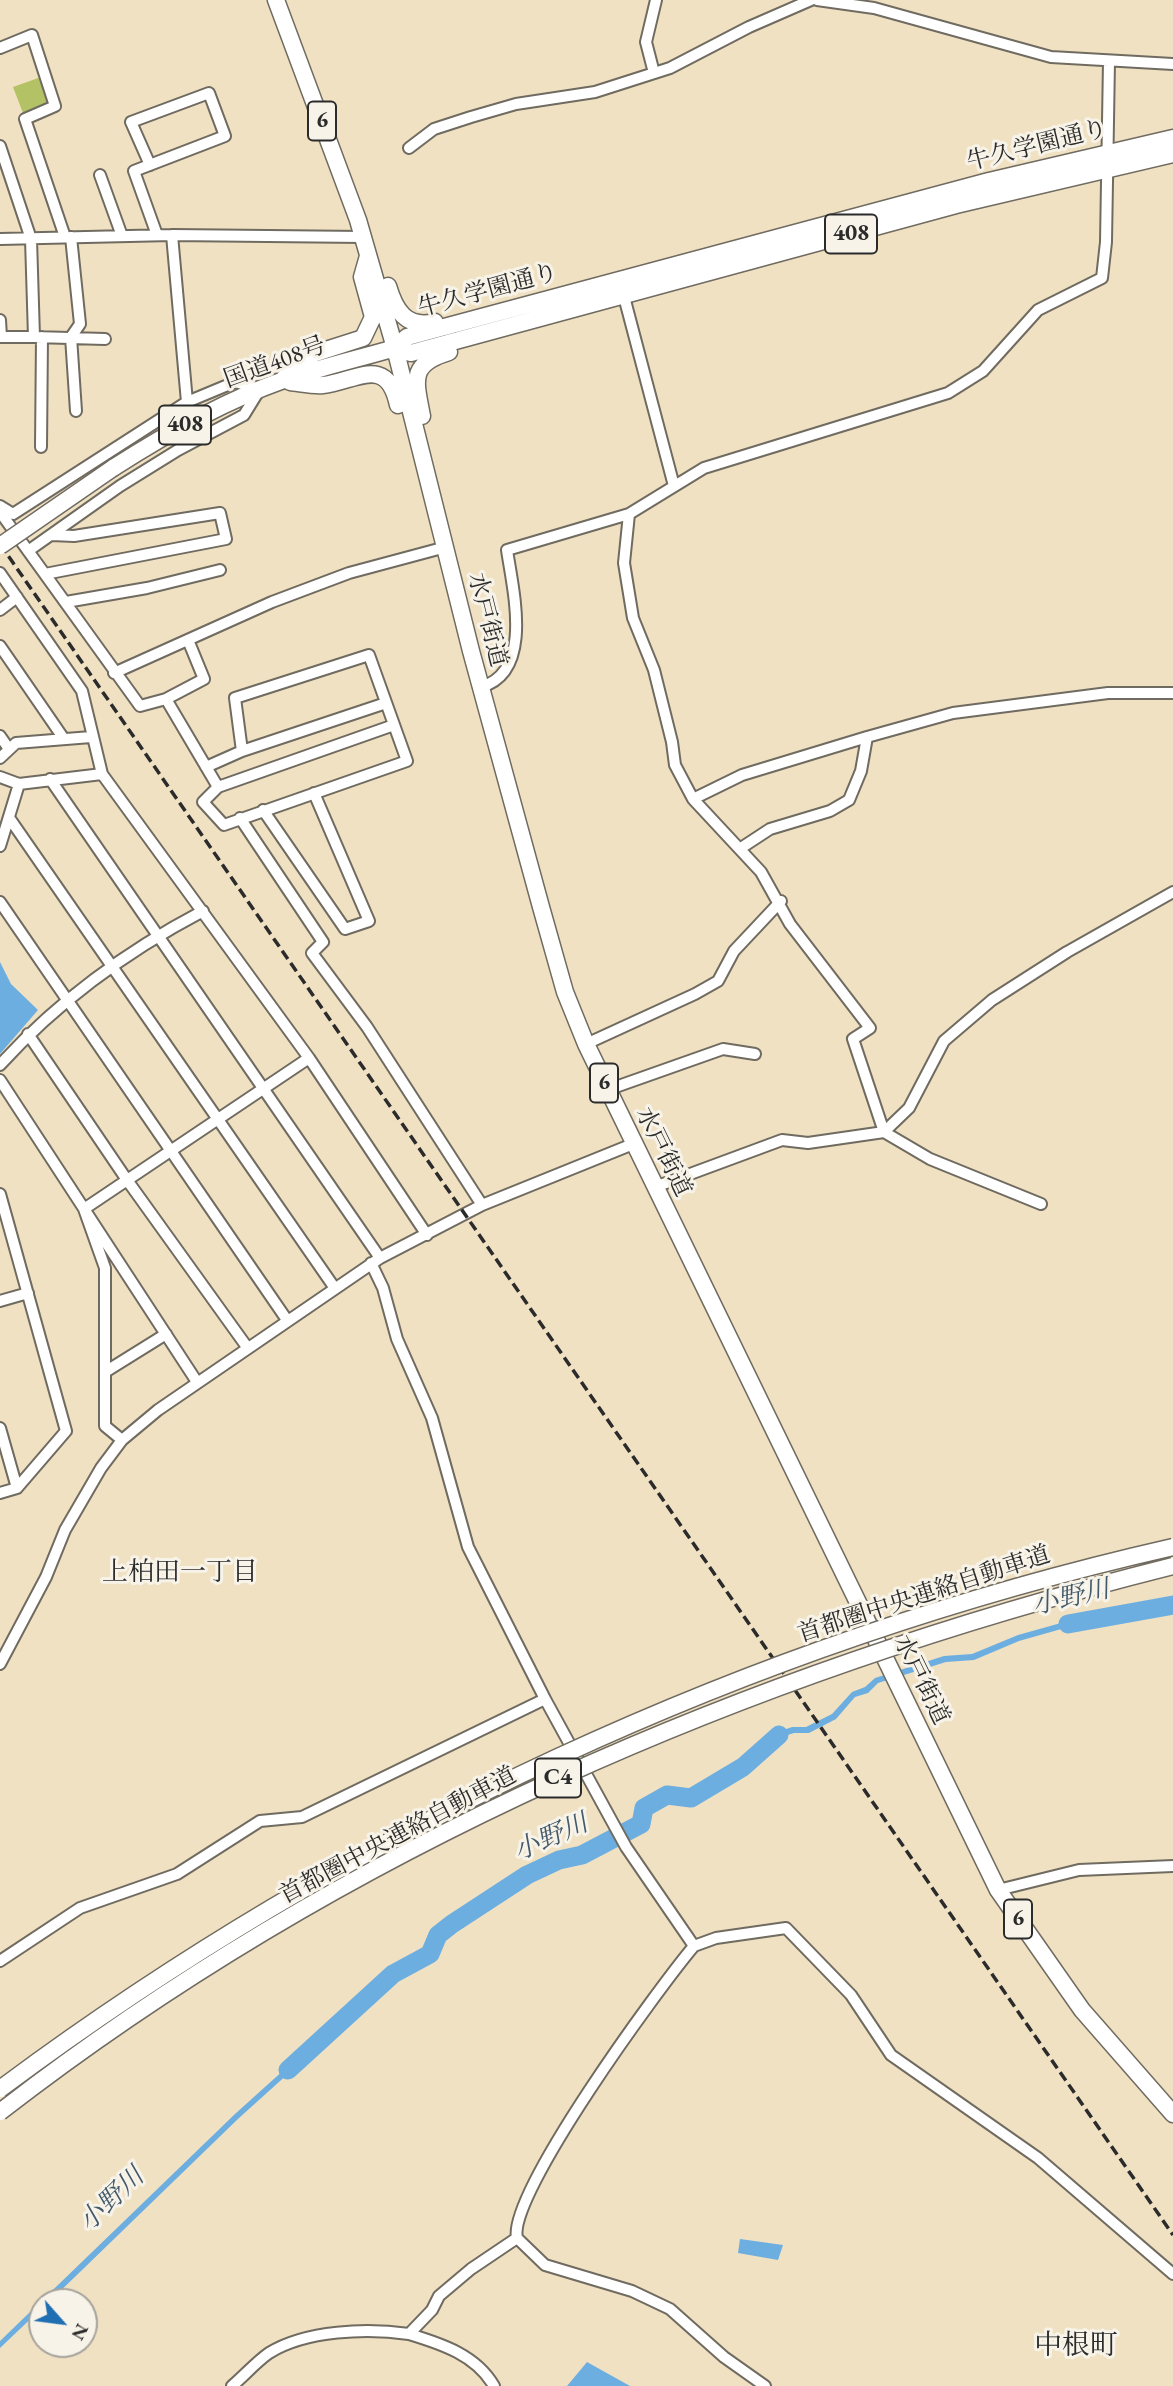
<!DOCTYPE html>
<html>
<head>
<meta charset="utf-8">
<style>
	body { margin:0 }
	#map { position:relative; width:1173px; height:2386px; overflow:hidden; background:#f0e1c3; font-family:"EB Garamond",serif }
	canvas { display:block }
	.north { position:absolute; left:28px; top:2288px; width:70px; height:70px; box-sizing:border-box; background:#f7f3e8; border:2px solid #a5a39c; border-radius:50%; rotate:118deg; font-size:19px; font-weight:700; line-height:28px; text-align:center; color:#2b2b2b }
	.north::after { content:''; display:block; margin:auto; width:24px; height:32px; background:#1f6fb2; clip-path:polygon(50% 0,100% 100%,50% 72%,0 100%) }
</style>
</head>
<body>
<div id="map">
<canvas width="1173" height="2386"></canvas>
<div class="north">N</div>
</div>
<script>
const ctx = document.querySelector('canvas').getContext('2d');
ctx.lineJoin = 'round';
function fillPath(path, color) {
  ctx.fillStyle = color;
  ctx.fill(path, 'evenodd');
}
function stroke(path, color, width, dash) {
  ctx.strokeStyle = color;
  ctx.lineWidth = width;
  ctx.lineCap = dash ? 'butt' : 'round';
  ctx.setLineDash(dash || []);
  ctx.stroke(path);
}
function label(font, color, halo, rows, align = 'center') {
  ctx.font = font + ' "EB Garamond","Noto Serif JP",serif';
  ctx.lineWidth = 6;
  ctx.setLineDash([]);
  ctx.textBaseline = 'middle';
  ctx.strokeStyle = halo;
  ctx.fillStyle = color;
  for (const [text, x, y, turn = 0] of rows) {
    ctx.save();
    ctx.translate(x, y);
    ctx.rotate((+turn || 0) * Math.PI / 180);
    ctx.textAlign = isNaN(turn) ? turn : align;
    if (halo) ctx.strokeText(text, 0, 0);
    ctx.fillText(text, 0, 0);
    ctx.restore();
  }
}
fillPath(new Path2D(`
	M 41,77 L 51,103 L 23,113 L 13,87 Z`), '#b3c264');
fillPath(new Path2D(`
	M 0,962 L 11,984 L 38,1010 L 0,1054 Z
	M 1093,1614 L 1093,1620 L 1019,1641 L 974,1660 L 946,1662 L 878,1683 L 868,1693 L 855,1697 L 836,1719 L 809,1733 L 794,1733 L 781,1737 L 762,1754 L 758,1749 L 778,1732 L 792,1727 L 806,1727 L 832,1714 L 852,1692 L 865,1687 L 875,1678 L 944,1656 L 972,1654 L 1018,1635 Z
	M 306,2050 L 310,2054 L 239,2118 L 49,2302 L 42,2302 L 42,2308 L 0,2348 L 0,2341 L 235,2114 Z
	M 740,2239 L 783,2245 L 778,2260 L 738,2253 Z
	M 587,2362 L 630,2386 L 567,2386 Z`), '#6daee1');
stroke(new Path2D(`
	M 1068,1624 L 1173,1605
	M 288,2070 L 393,1974 L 430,1954 L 438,1935 L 452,1924 L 527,1875 L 559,1860 L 582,1855 L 641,1824 L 644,1808 L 667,1795 L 691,1798 L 743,1767 L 779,1735`), '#6daee1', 19);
const minor = new Path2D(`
	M 817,0 L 874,8 L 1051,57 L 1173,64
	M 0,48 L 32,35 L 55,106 L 25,119 L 65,237
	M 654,73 L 646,42 L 656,0
	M 0,146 L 31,239 L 34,337 L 105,339
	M 409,148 L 434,129 L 471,117 L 516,104 L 595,92 L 670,68 L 749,27 L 811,0
	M 150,165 L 131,122 L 209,93 L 225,136 L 134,171 L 157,235
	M 100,175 L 122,236
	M 172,235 L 187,402
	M 71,237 L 80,324 L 71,337 L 76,411
	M 0,239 L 172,235 L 363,237
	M 622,289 L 674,486
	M 0,320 L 1,337
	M 0,337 L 34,337
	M 41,447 L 42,337
	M 0,506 L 13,514 L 187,402 L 235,382 L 260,389 L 244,415 L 178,450 L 120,486 L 28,551
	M 0,512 L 140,706 L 166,699 L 218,787 L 203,802 L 224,825 L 407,761 L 369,655 L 235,698 L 242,751
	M 629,514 L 624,563 L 633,618 L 654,670 L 672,742 L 675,765 L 693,799 L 761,872 L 790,924 L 870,1028 L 853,1039 L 884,1132 L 930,1159 L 1041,1204
	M 0,573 L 82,691 L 102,774 L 309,1058 L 427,1235
	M 45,574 L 226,539 L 220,513 L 74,536 L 52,535
	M 66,602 L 147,588 L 220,570
	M 0,610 L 17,597
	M 0,646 L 64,739
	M 114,673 L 272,602 L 349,573 L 446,547
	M 481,687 C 534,672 513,591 507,550 L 629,514 L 704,468 L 948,393 L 983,371 L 1038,310 L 1102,278 L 1106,242 L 1109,61
	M 166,699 L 204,679 L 188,640
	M 0,736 L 9,749
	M 0,758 L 16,743 L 91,737
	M 206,767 L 242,751 L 386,703
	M 0,777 L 19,784
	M 50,779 L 380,1258
	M 218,787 L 394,725
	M 693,799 L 742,775 L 867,737
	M 263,810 L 345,929 L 369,921 L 314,793
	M 240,818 L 323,942 L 312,953 L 367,1027 L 482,1205
	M 10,819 L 334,1287
	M 0,846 L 19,784 L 102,774
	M 741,848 L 770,829 L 830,811 L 849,800 L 861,771 L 867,737 L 953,713 L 1108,693 L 1173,693
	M 0,902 L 287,1320
	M 28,1034 L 127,1180 L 247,1347
	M 586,1044 L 695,994 L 718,981 L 734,951 L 781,901
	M 0,1065 C 58,1001 127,951 203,911
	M 0,1080 L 197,1382
	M 607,1090 L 723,1049 L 755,1054
	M 655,1187 L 782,1140 L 808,1143 L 884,1132 L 909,1108 L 944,1041 L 992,1000 L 1067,952 L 1173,892
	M 0,1194 L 66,1431 L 17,1488 L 0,1493
	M 371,1263 L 383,1288 L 397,1339 L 432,1418 L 468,1547 L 545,1699 L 626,1847 L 694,1946
	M 0,1301 L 28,1293
	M 105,1372 L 166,1334
	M 0,1428 L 17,1488
	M 122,1440 L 105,1426 L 105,1268 L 84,1209 L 309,1058
	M 0,1664 L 46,1577 L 65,1530 L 101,1468 L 122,1440 L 158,1410 L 380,1258 L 482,1205 L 633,1144
	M 998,1890 L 1079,1870 L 1173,1866
	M 0,1961 L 80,1908 L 177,1874 L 260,1821 L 302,1817 L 545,1699
	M 517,2238 L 545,2265 L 632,2291 L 670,2309 L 724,2357 L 765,2386
	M 409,2334 C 442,2344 476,2355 494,2386
	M 232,2386 C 244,2376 256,2362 269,2353 C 306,2330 367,2328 409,2334 L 432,2310 L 439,2296 L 471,2269 L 517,2238 C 507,2195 660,1986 694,1946 L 716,1938 L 786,1928 L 851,1995 L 891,2055 L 1038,2158 L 1173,2274`);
const highway = new Path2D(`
	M 276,0 L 358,220 L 395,348 L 471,651 L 541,907 L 565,992 L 586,1044 L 998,1890 L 1082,2010 L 1173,2114
	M 388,286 C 395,310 406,329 435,322
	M 395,348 L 411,353 L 956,205 L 1173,154
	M 285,377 L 313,354 L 363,338 L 373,317 L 362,277 L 368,256
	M 290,382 C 300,383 313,386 323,385 C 356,381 387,354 398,405
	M 422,416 C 415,380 409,364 449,352
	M 113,468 C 166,434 222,402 281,381 C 318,368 357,359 395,348 L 407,337 L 989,181 L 1173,138`);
stroke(minor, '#706b60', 14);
stroke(highway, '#706b60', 19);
stroke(minor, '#fff', 10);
stroke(highway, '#fff', 16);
stroke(new Path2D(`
	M 0,544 L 1173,2235`), '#2b2b2b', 3.5, [10, 5]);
const highwayBridge = new Path2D(`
	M 0,546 L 113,468
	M 0,2089 C 348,1830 750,1643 1173,1547
	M 0,2112 C 344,1845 753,1671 1173,1566`);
stroke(highwayBridge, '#706b60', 19, []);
stroke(highwayBridge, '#fff', 16);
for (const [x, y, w] of [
	[322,121,28],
	[851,234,52],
	[185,425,52],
	[604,1083,28],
	[558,1778,46],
	[1018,1919,28]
]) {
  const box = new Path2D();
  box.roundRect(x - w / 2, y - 19.5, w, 39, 5);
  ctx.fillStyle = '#f7f3e8';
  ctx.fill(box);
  stroke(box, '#2b2b2b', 2);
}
label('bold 23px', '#2b2b2b', null, [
	["6",322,121],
	["408",851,234],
	["408",185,425],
	["6",604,1083],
	["C4",558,1778],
	["6",1018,1919]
]);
label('24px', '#2b2b2b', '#f7f3e8', [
	["牛久学園通り",1037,146,-14],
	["牛久学園通り",488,291,-15],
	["国道408号",275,363,-20],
	["水戸街道",487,620,76],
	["水戸街道",663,1152,64],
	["首都圏中央連絡自動車道",924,1595,-18],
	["水戸街道",921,1680,64],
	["首都圏中央連絡自動車道",398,1836,-28]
]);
label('26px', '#2b2b2b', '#f7f3e8', [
	["上柏田一丁目",180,1573]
]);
label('italic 26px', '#42596b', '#f7f3e8', [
	["小野川",1071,1598,-13],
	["小野川",551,1838,-24],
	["小野川",112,2200,-44]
]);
label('28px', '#2b2b2b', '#f7f3e8', [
	["中根町",1076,2346]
]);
</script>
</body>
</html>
